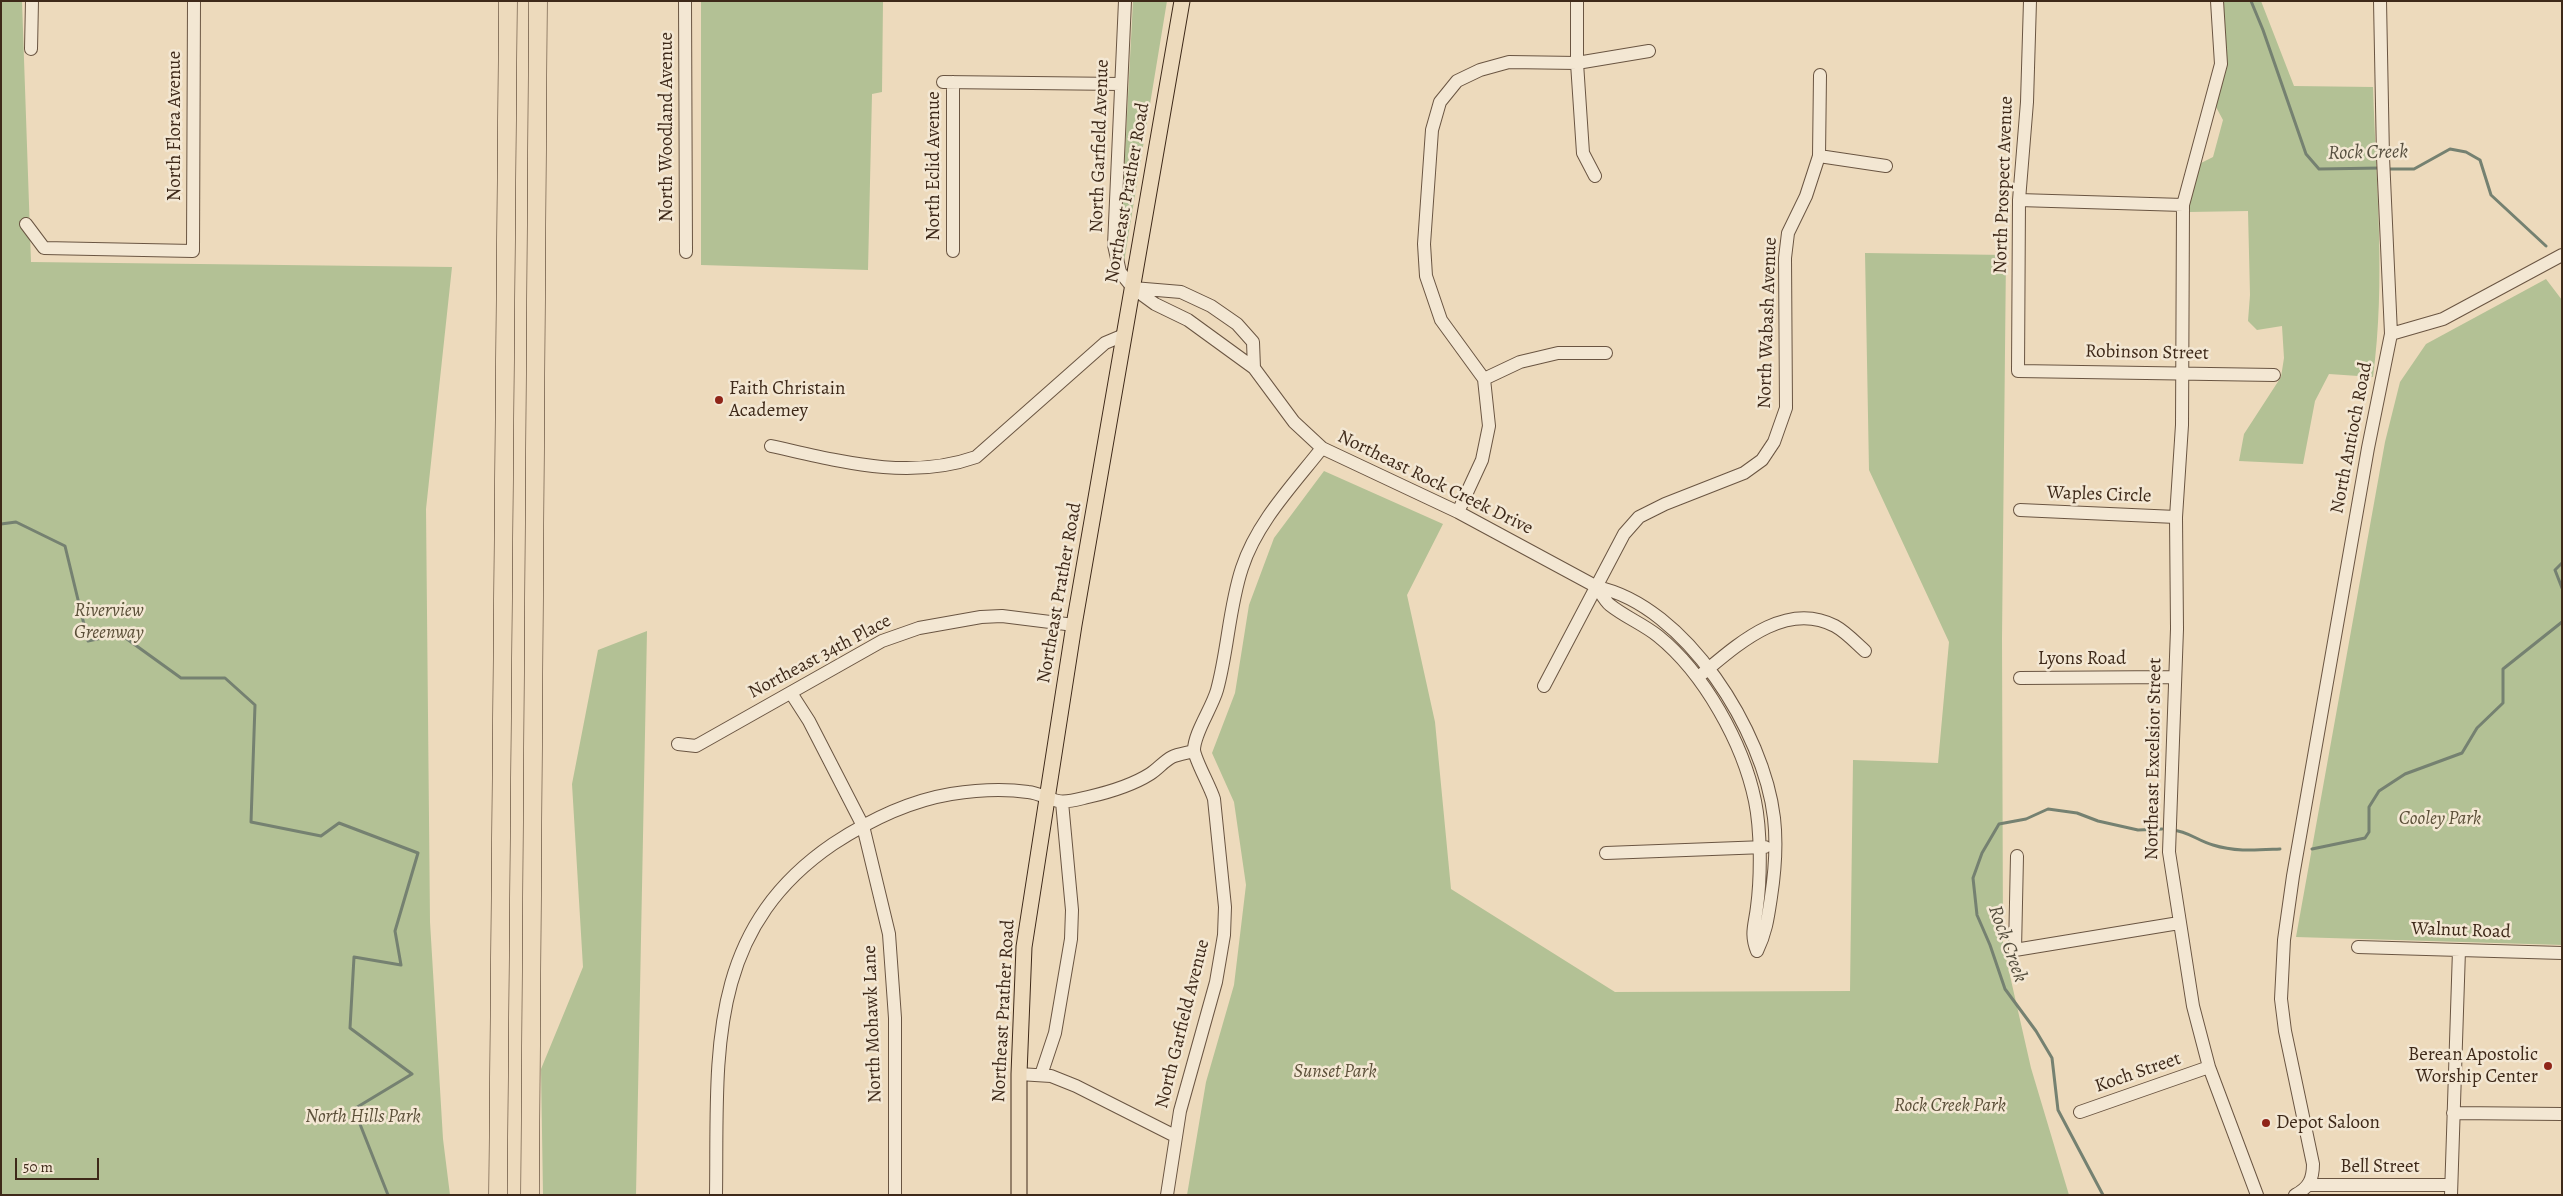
<!DOCTYPE html>
<html>
<head>
<meta charset="utf-8">
<style>
	body { margin:0 }
	#map { position:relative; width:2563px; height:1196px; overflow:hidden; background:#eddabc; font-family:Alegreya,serif }
	canvas { display:block }
	.frame { position:absolute; inset:0; border:2px solid #3e2919; pointer-events:none }
	.scale { position:absolute; left:15px; top:1158px; width:84px; height:22px; box-sizing:border-box; border:2px solid #3e2919; border-top:0; padding-left:6px; font-size:15px; line-height:18px; white-space:nowrap; color:#3e2919; -webkit-text-stroke:4px #f3e7d3; paint-order:stroke }
</style>
</head>
<body>
<div id="map">
<canvas width="2563" height="1196"></canvas>
<div class="frame"></div>
<div class="scale">50 m</div>
</div>
<script>
const ctx = document.querySelector('canvas').getContext('2d');
ctx.lineJoin = 'round';
function fillPath(path, color) {
  ctx.fillStyle = color;
  ctx.fill(path, 'evenodd');
}
function stroke(path, color, width, dash) {
  ctx.strokeStyle = color;
  ctx.lineWidth = width;
  ctx.lineCap = dash ? 'butt' : 'round';
  ctx.setLineDash(dash || []);
  ctx.stroke(path);
}
function label(font, color, halo, rows, align = 'center') {
  ctx.font = font + ' Alegreya,serif';
  ctx.lineWidth = 5;
  ctx.setLineDash([]);
  ctx.textBaseline = 'middle';
  ctx.strokeStyle = halo;
  ctx.fillStyle = color;
  for (const [text, x, y, turn = 0] of rows) {
    ctx.save();
    ctx.translate(x, y);
    ctx.rotate((+turn || 0) * Math.PI / 180);
    ctx.textAlign = isNaN(turn) ? turn : align;
    if (halo) ctx.strokeText(text, 0, 0);
    ctx.fillText(text, 0, 0);
    ctx.restore();
  }
}
fillPath(new Path2D(`
	M 1,1 L 22,1 L 31,262 L 452,267 L 426,509 L 430,922 L 443,1139 L 450,1195 L 1,1195 Z
	M 701,1 L 883,1 L 882,92 L 872,94 L 868,270 L 701,265 Z
	M 1133,1 L 1167,1 L 1124,262 L 1121,231 Z
	M 2221,1 L 2261,1 L 2294,86 L 2373,87 C 2376,183 2386,281 2373,377 L 2329,374 L 2315,401 L 2303,464 L 2239,461 L 2244,434 L 2281,377 L 2284,358 L 2282,326 L 2257,330 L 2248,321 L 2250,295 L 2248,211 L 2189,212 L 2189,200 L 2201,163 L 2213,157 L 2223,120 L 2216,107 L 2225,66 Z
	M 1865,253 L 2006,255 L 2002,638 L 2003,945 L 2031,1068 L 2069,1195 L 1187,1195 L 1206,1082 L 1234,985 L 1246,885 L 1234,802 L 1212,753 L 1235,693 L 1249,605 L 1274,538 L 1324,471 L 1443,524 L 1407,595 L 1435,722 L 1451,889 L 1615,992 L 1850,991 L 1853,760 L 1938,763 L 1949,642 L 1869,470 Z
	M 2546,279 L 2562,300 L 2562,945 L 2296,937 L 2385,442 L 2400,382 L 2426,344 Z
	M 647,631 L 636,1195 L 543,1195 L 541,1069 L 583,967 L 572,784 L 598,650 Z`), '#b3c195');
stroke(new Path2D(`
	M 2251,1 L 2263,30 L 2306,154 L 2319,169 L 2381,168
	M 2388,169 L 2414,169 L 2450,149 L 2466,152 L 2480,160 L 2491,195 L 2546,246
	M 1,524 L 16,522 L 65,546 L 88,641 L 120,634 L 181,678 L 225,678 L 255,705 L 251,822 L 321,836 L 339,823 L 418,853 L 395,931 L 401,965 L 354,957 L 350,1028 L 412,1074 L 354,1109 L 388,1195
	M 2562,563 L 2555,570 L 2562,588
	M 2172,830 C 2188,831 2198,841 2213,845 C 2235,852 2257,850 2280,849
	M 2312,849 L 2365,838 L 2369,832 L 2369,807 L 2379,791 L 2405,774 L 2462,753 L 2477,728 L 2503,703 L 2503,669 L 2562,622
	M 2103,1195 L 2058,1110 L 2052,1058 L 2036,1031 L 2005,989 L 1990,945 L 1977,915 L 1973,878 L 1982,853 L 1999,824 L 2026,819 L 2048,809 L 2077,813 L 2098,821 L 2138,830 L 2162,829`), '#758171', 3);
const minor = new Path2D(`
	M 685,1 L 686,252
	M 1125,1 L 1114,245 L 1120,272 L 1133,288 L 1155,304 L 1188,320 L 1254,368 L 1294,422 L 1322,448 L 1458,512 L 1597,587 C 1686,606 1764,732 1774,818 C 1777,844 1775,871 1771,897 C 1768,917 1766,933 1757,951
	M 1577,1 L 1577,63 L 1583,153 L 1595,176
	M 2030,1 L 2027,102 L 2019,200 L 2018,371 L 2274,375
	M 2217,1 L 2221,64 L 2183,205 L 2182,425 L 2176,517 L 2177,629 L 2169,852 L 2193,1006 L 2209,1067 L 2257,1195
	M 31,49 L 32,1
	M 943,82 L 1121,84
	M 1819,156 L 1886,166
	M 2019,200 L 2183,205
	M 26,224 L 44,248 L 193,251 L 194,1
	M 953,251 L 953,82
	M 1133,288 L 1181,292 L 1211,306 L 1237,324 L 1253,342 L 1254,368
	M 2391,334 L 2443,319 L 2562,255
	M 1484,379 L 1520,362 L 1558,353 L 1606,353
	M 771,446 C 839,461 908,481 976,457 L 1105,343 L 1124,335
	M 2020,510 L 2176,517
	M 1458,512 L 1482,460 L 1489,426 L 1484,379 L 1441,320 L 1426,276 L 1424,244 L 1432,130 L 1440,102 L 1457,81 L 1480,70 L 1509,62 L 1577,63 L 1649,51
	M 1597,587 C 1601,593 1605,601 1610,605 C 1625,617 1643,624 1658,636 C 1704,673 1743,743 1755,801 C 1761,830 1761,877 1757,907 C 1755,925 1750,933 1757,951
	M 1702,674 C 1738,644 1786,600 1835,626 C 1846,632 1856,643 1865,651
	M 2020,678 L 2175,677
	M 1544,686 L 1624,534 L 1639,517 L 1665,504 L 1744,473 L 1762,460 L 1774,442 L 1786,408 L 1785,258 L 1788,233 L 1806,196 L 1819,156 L 1820,75
	M 791,693 L 809,721 L 863,826 L 889,934 L 895,1018 L 895,1195
	M 678,744 L 696,746 L 882,641 L 919,628 L 981,617 L 1002,616 L 1074,625
	M 1606,853 L 1765,847
	M 2017,856 L 2015,950 L 2179,923
	M 2358,947 L 2562,953
	M 1019,1074 L 1051,1076 L 1076,1086 L 1175,1136
	M 1041,1075 L 1055,1033 L 1071,939 L 1072,910 L 1062,802
	M 2080,1112 L 2209,1067
	M 2453,1113 L 2562,1114
	M 2309,1185 L 2451,1185
	M 716,1195 C 718,1057 704,932 833,844 C 868,821 909,801 951,794 C 976,790 1002,788 1028,792 C 1039,793 1048,799 1058,801 C 1067,803 1079,799 1088,797 C 1110,792 1131,786 1150,774 C 1158,769 1164,761 1172,757 C 1178,754 1187,753 1194,751
	M 1167,1195 L 1180,1111 L 1216,982 L 1224,935 L 1225,907 L 1214,799 C 1210,786 1195,760 1194,750 C 1194,733 1212,708 1217,690 C 1228,650 1229,607 1242,568 C 1257,522 1293,485 1322,448
	M 2295,1195 C 2309,1188 2313,1179 2313,1164 L 2285,1031 L 2281,999 L 2284,940 L 2293,876 L 2368,448 L 2391,334 L 2383,157 L 2380,1
	M 2451,1195 L 2459,950`);
const major = new Path2D(`
	M 1019,1195 L 1019,1074 L 1024,947 L 1074,625 L 1182,1`);
const highway = new Path2D(`
	M 498,1195 L 508,1
	M 530,1195 L 538,1`);
stroke(minor, '#6a5542', 14);
stroke(major, '#3e2919', 17);
stroke(highway, '#3e2919', 19);
stroke(minor, '#f3e7d3', 12);
stroke(major, '#eddabc', 15);
stroke(highway, '#eddabc', 18);
for (const [x, y, r, color] of [
	[719,400,5,"#8f2418"],
	[2548,1066,5,"#8f2418"],
	[2266,1123,5,"#8f2418"]
]) {
  const dot = new Path2D();
  dot.arc(x, y, r, 0, 2 * Math.PI);
  ctx.fillStyle = color;
  ctx.fill(dot);
  stroke(dot, '#f3e7d3', 2);
}
label('19px', '#3e2919', '#f3e7d3', [
	["North Flora Avenue",175,126,-90],
	["North Woodland Avenue",667,127,-90],
	["North Garfield Avenue",1100,146,-88],
	["North Eclid Avenue",934,166,-90],
	["North Prospect Avenue",2004,185,-88],
	["Northeast Prather Road",1128,193,-80],
	["North Wabash Avenue",1768,323,-88],
	["Robinson Street",2147,353,1],
	["North Antioch Road",2352,438,-79],
	["Northeast Rock Creek Drive",1435,483,26],
	["Waples Circle",2099,495,2],
	["Northeast Prather Road",1060,593,-80],
	["Northeast 34th Place",820,657,-28],
	["Lyons Road",2082,659],
	["Northeast Excelsior Street",2154,759,-89],
	["Walnut Road",2461,931,2],
	["Northeast Prather Road",1004,1011,-87],
	["North Mohawk Lane",873,1024,-92],
	["North Garfield Avenue",1183,1024,-76],
	["Koch Street",2138,1073,-19],
	["Bell Street",2380,1167]
]);
label('19px', '#3e2919', '#f3e7d3', [
	["Faith Christain",729,389],
	["Academey",729,411],
	["Berean Apostolic",2538,1055,"right"],
	["Worship Center",2538,1077,"right"],
	["Depot Saloon",2276,1123]
], 'left');
label('italic 19px', '#5b4f38', '#f3e7d3', [
	["Riverview",109,611],
	["Greenway",109,633],
	["Cooley Park",2440,819],
	["Sunset Park",1335,1072],
	["Rock Creek Park",1950,1106],
	["North Hills Park",363,1117]
]);
label('italic 20px', '#554e3e', '#f3e7d3', [
	["Rock Creek",2368,153,-1],
	["Rock Creek",2007,944,70]
]);
</script>
</body>
</html>
